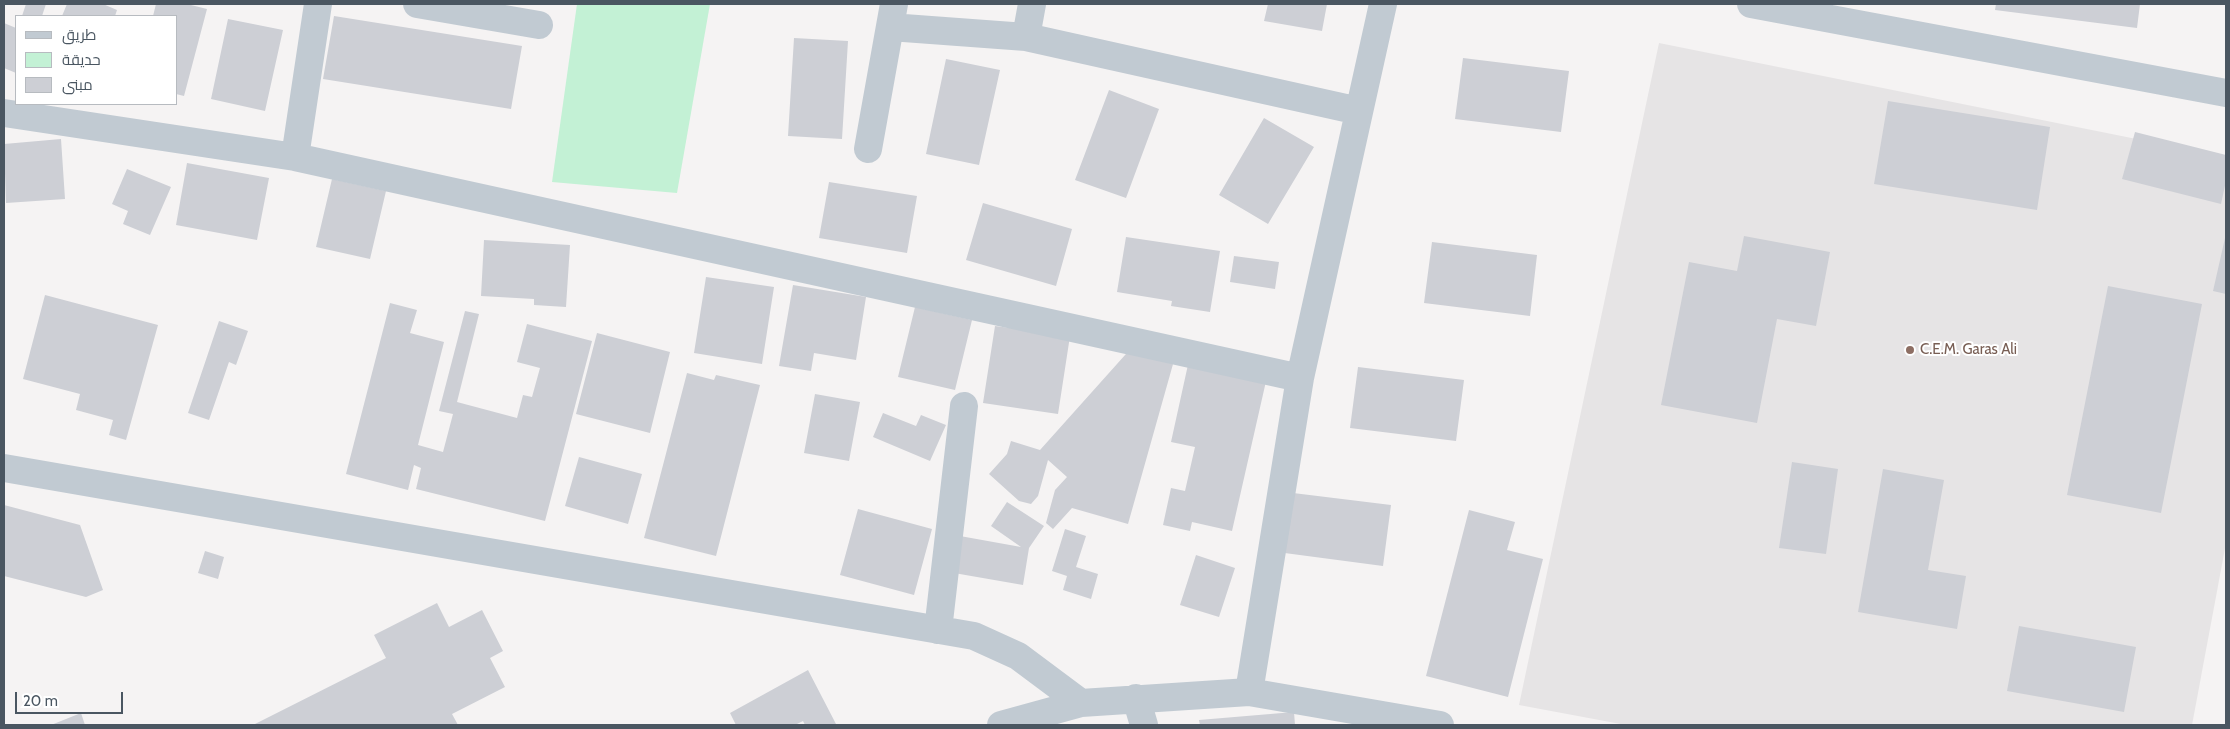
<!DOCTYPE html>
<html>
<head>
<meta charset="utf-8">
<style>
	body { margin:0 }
	#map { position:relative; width:2230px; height:729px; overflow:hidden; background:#f5f3f3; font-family:Cabin,Cairo,sans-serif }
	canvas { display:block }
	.frame { position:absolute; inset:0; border:5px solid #4a5661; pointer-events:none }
	.legend { position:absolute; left:15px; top:15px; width:162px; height:90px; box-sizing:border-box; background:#fff; border:1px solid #b7bbc0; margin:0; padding:6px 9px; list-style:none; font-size:15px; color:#4a5661 }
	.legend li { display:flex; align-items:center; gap:10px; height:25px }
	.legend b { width:25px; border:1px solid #b7bbc0 }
	.scale { position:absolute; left:15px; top:692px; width:108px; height:22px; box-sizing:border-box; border:2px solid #4a5661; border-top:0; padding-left:6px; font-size:15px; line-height:18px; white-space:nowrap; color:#4a5661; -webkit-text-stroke:4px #fff; paint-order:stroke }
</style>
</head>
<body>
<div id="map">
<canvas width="2230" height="729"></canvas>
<div class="frame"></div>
<ul class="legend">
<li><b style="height:6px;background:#c1cad2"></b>طريق</li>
<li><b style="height:14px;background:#c3f1d5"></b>حديقة</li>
<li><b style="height:14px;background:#cdcfd5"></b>مبنى</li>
</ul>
<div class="scale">20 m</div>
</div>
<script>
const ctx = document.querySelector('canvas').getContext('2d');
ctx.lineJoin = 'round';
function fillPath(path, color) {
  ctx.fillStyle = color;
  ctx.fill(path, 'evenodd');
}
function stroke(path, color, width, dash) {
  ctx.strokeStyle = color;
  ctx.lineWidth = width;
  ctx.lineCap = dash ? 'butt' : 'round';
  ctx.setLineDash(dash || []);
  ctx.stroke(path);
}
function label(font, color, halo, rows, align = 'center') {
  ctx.font = font + ' Cabin,sans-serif';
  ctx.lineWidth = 4;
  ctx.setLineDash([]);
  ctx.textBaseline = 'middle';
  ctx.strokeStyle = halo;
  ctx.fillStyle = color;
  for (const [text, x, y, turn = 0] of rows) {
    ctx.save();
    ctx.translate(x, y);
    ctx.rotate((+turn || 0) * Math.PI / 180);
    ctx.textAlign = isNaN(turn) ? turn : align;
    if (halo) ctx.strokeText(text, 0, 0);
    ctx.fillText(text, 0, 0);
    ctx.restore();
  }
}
fillPath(new Path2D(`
	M 1659,43 L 2226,157 L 2226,543 L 2192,725 L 1626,725 L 1519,705 Z`), '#e6e4e5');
fillPath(new Path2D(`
	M 577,4 L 710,4 L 677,193 L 552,182 Z`), '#c3f1d5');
fillPath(new Path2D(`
	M 26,4 L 46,4 L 42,16 L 22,16 Z
	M 67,4 L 103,4 L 117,10 L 115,16 L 62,16 Z
	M 156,4 L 187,4 L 207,9 L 184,96 L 176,94 L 176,16 L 153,16 Z
	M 1268,4 L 1327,4 L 1322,31 L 1264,21 Z
	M 1996,4 L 2140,4 L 2137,28 L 1995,10 Z
	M 334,16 L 522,46 L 511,109 L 323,79 Z
	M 228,19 L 283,30 L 265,111 L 211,99 Z
	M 4,23 L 16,28 L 16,73 L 4,68 Z
	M 794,38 L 848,41 L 842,139 L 788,136 Z
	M 1463,58 L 1569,71 L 1561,132 L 1455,119 Z
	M 946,59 L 1000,70 L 979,165 L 926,154 Z
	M 1109,90 L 1159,109 L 1126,198 L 1075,180 Z
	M 1888,101 L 2050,127 L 2037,210 L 1874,184 Z
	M 1264,118 L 1314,147 L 1268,224 L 1219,195 Z
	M 2135,132 L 2226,155 L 2226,181 L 2221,204 L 2122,179 Z
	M 61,139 L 65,199 L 6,203 L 4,144 Z
	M 187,163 L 269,178 L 257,240 L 176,225 Z
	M 127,169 L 171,187 L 150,235 L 123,224 L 128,211 L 112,204 Z
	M 332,179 L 386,191 L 370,259 L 316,247 Z
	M 829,182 L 917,196 L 907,253 L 819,238 Z
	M 983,203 L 1072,229 L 1056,286 L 966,260 Z
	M 1744,236 L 1830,252 L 1816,326 L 1777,319 L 1757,423 L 1661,405 L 1689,262 L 1737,271 Z
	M 1126,237 L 1220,251 L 1210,312 L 1171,306 L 1172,301 L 1117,292 Z
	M 2225,238 L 2226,238 L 2226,294 L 2213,291 Z
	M 484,240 L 570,245 L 566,307 L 534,305 L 534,299 L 481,296 Z
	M 1432,242 L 1537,255 L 1530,316 L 1424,303 Z
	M 1234,256 L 1279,262 L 1275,289 L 1230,282 Z
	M 706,277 L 774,287 L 762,364 L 694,353 Z
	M 793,285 L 866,297 L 856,360 L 814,353 L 811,371 L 779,366 Z
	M 2108,286 L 2202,304 L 2161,513 L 2067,495 Z
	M 45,295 L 158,325 L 126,440 L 109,435 L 113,420 L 76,410 L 80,394 L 23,379 Z
	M 390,303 L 417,310 L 410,333 L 444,342 L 418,445 L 443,452 L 453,414 L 439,411 L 465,311 L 479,314 L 457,402 L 517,418 L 523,395 L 532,397 L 540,368 L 517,362 L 527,324 L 592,341 L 545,521 L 416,489 L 421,468 L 414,465 L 408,490 L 346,474 Z
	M 915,307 L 972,320 L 955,390 L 898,377 Z
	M 219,321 L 248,331 L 236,365 L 229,362 L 209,420 L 188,413 Z
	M 995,326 L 1070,336 L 1058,414 L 983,403 Z
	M 597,333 L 670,352 L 650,433 L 576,414 Z
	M 1134,345 L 1175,357 L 1128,524 L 1072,508 L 1053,529 L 1046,523 L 1055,490 L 1067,477 L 1048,460 L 1038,496 L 1031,504 L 1019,501 L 989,474 L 1007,454 L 1011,441 L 1040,450 Z
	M 1191,351 L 1269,368 L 1232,531 L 1192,522 L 1190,531 L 1163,525 L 1171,488 L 1185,491 L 1195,447 L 1171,442 Z
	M 1358,367 L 1464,380 L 1456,441 L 1350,428 Z
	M 687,373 L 714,380 L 716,375 L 760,385 L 716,556 L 644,538 Z
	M 815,394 L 860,402 L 849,461 L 804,453 Z
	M 883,413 L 916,426 L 921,415 L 946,425 L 930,461 L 873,437 Z
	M 579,457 L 642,474 L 628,524 L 565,506 Z
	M 1792,462 L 1838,469 L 1826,554 L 1779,548 Z
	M 1883,469 L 1944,480 L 1928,570 L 1966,576 L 1957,629 L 1858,612 Z
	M 1285,492 L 1391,505 L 1383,566 L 1277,552 Z
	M 1007,502 L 1044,526 L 1029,548 L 1023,585 L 954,573 L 960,536 L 1021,547 L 991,526 Z
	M 4,505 L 80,525 L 103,590 L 86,597 L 4,576 Z
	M 858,509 L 932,529 L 914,595 L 840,575 Z
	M 1469,510 L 1515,522 L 1507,550 L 1543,559 L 1508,697 L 1426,676 Z
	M 1065,529 L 1086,536 L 1076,567 L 1098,574 L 1091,599 L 1063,590 L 1067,576 L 1052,571 Z
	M 205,551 L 224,557 L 218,579 L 198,573 Z
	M 1196,555 L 1235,568 L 1219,617 L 1180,605 Z
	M 437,603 L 449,627 L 482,610 L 503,651 L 490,658 L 505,687 L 452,714 L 458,725 L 253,725 L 386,658 L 374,635 Z
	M 2019,626 L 2136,647 L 2124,712 L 2007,691 Z
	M 808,670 L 836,724 L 805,725 L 803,721 L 795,725 L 736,725 L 730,713 Z
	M 1294,712 L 1295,725 L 1200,725 L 1199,720 Z
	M 81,713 L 85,725 L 51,725 Z`), '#cdcfd5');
stroke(new Path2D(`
	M 417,4 L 539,25
	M 1751,4 L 2226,93
	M 890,27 L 1026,37 L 1359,111
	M 1026,37 L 1032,4
	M 4,113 L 295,157 L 1300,378
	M 868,149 L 894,4
	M 295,157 L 318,4
	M 4,468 L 974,636 L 1018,656 L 1081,703 L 1249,692 L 1440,725
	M 938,630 L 964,406
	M 1249,692 L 1300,378 L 1383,4
	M 1136,698 L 1144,725
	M 1001,725 L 1081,703`), '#c1cad2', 28);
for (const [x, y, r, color] of [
	[1910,350,5,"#8d6e63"]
]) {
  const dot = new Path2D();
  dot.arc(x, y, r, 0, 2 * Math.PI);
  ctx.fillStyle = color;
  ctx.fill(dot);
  stroke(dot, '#fff', 2);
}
label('15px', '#785e54', '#fff', [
	["C.E.M. Garas Ali",1920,350]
], 'left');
</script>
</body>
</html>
